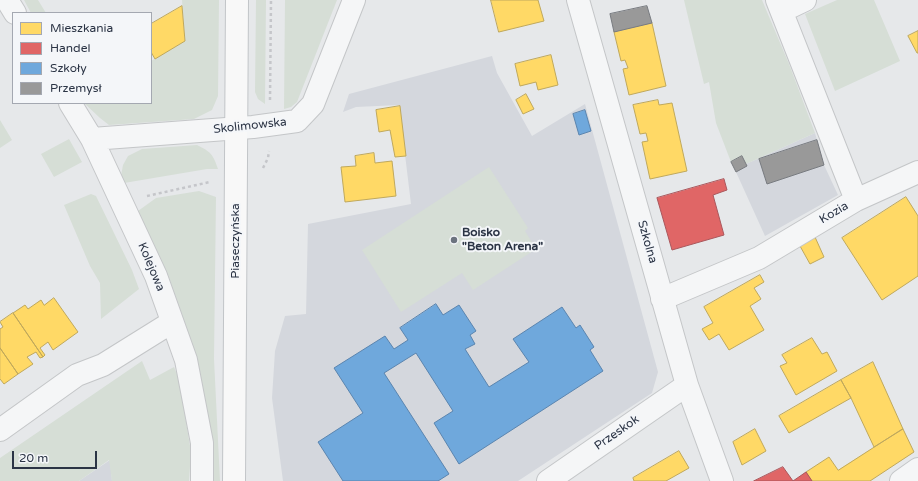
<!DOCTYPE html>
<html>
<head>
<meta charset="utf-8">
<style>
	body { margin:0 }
	#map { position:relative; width:918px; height:481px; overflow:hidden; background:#e6e8ea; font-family:"Varela Round",sans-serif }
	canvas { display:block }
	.legend { position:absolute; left:12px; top:12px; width:140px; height:92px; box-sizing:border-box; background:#f4f6f9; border:1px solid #a4a8b1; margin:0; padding:5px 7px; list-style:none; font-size:12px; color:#2b3445 }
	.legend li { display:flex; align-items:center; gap:8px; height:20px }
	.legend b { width:20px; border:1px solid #a4a8b1 }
	.scale { position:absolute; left:12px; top:451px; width:85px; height:18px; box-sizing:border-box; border:2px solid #2b3445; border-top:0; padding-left:5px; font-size:12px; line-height:14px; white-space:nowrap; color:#2b3445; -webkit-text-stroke:3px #f4f6f9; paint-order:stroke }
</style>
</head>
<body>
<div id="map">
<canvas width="918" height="481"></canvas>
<ul class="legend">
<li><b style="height:11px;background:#ffd966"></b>Mieszkania</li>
<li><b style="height:11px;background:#e06666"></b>Handel</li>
<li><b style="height:11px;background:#6fa8dc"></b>Szkoły</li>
<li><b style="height:11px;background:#999"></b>Przemysł</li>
</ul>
<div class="scale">20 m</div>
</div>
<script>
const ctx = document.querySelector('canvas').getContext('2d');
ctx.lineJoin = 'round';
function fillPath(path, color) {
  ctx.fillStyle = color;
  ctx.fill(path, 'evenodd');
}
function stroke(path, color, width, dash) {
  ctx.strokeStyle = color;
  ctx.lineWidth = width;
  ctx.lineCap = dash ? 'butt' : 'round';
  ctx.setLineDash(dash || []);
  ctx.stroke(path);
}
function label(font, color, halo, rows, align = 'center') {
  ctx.font = font + ' "Varela Round",sans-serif';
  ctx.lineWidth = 4;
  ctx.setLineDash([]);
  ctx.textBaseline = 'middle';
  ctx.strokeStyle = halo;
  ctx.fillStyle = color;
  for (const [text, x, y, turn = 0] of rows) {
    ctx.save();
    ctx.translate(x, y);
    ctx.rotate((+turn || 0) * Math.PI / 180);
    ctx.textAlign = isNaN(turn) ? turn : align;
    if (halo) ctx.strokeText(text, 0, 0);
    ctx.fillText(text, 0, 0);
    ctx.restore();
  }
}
fillPath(new Path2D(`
	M 492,56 L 497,73 L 532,136 L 585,104 L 658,372 L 652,393 L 518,481 L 283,481 L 272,398 L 275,351 L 285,316 L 306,314 L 308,224 L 411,204 L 399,105 L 356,107 L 343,112 L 349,94 Z
	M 815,133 L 824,165 L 838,195 L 765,236 L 736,172 L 742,156 L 746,164 Z
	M 110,460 L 112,481 L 79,481 Z`), '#d4d7dd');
fillPath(new Path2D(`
	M 24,0 L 38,0 L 46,13 L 31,13 Z
	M 182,0 L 219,0 L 218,96 L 212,110 L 194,119 L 109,125 L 100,118 L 84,103 L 151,103 L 151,61 L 185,41 Z
	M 256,0 L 266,0 L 265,104 L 258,99 L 255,92 Z
	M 285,0 L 337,0 L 297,102 L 291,107 L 284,109 Z
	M 684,0 L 762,0 L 789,64 L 815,133 L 746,164 L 731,162 L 716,123 L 709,82 L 704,84 Z
	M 837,0 L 874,0 L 900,61 L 835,91 L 805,14 Z
	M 0,120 L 12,140 L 0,148 Z
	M 69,139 L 82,162 L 54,177 L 41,154 Z
	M 197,145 C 211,152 213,154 218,169 L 207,169 L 124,183 L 121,176 L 123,165 L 128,156 L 142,149 Z
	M 489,167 L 528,228 L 525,231 L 536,249 L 473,290 L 462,273 L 401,312 L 362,250 Z
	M 199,191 L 216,197 L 214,359 L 220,481 L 208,481 L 207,413 L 194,349 L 168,275 L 138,211 L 156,198 Z
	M 91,194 L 96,196 L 132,270 L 139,289 L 101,319 L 100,283 L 90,266 L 64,205 Z
	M 142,361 L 150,380 L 174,367 L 179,379 L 191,452 L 189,481 L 112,481 L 109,460 L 79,481 L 0,481 L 0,458 Z`), '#d6ded6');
const homes = new Path2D(`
	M 491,0 L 538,0 L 544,21 L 499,32 Z
	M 182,6 L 185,41 L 155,59 L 151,52 L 151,24 Z
	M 652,23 L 666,86 L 629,95 L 623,69 L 628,68 L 625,60 L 621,61 L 614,32 Z
	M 918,31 L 918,53 L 917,53 L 908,36 Z
	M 551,55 L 558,85 L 538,90 L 536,82 L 520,86 L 515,64 Z
	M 526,94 L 534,109 L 523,114 L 516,100 Z
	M 658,100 L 659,105 L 672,103 L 687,171 L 650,179 L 642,142 L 648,141 L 646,133 L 640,134 L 633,105 Z
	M 400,106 L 406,156 L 395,157 L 390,130 L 379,132 L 376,110 Z
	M 374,153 L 375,163 L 392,161 L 396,196 L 345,202 L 341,167 L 356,166 L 355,156 Z
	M 906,197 L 918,216 L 918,276 L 882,300 L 842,238 Z
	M 815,237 L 824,257 L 810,264 L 800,246 Z
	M 760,275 L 764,282 L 754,288 L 761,299 L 750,306 L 764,330 L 729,350 L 719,334 L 709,340 L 702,329 L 713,323 L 704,307 Z
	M 54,298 L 78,332 L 53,350 L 48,342 L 40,348 L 45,355 L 43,357 L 13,313 L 25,305 L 28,309 L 41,300 L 44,305 Z
	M 13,313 L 43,357 L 40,358 L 36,352 L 27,357 L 33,364 L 18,374 L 0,348 L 0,329 L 3,327 L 0,322 Z
	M 812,338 L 822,354 L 827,352 L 837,371 L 796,395 L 780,366 L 787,363 L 782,355 Z
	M 0,348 L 18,374 L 4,384 L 0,379 Z
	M 873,362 L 903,429 L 874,447 L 851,398 L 841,380 Z
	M 841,380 L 851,398 L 789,433 L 779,416 Z
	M 755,429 L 766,451 L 742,465 L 733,442 Z
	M 903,429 L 914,452 L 870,481 L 812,481 L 806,472 L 829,457 L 838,470 Z
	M 679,451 L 689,468 L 666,481 L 634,481 L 633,478 Z`);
fillPath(homes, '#ffd966');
stroke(homes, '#bfa85c', 1);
const shops = new Path2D(`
	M 724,179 L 727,190 L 713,195 L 724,235 L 672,250 L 657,198 Z
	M 783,467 L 793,481 L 806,472 L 812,481 L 754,481 Z`);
fillPath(shops, '#e06666');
stroke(shops, '#aa575c', 1);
const schools = new Path2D(`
	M 585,110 L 591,131 L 579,135 L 573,114 Z
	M 436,304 L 443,315 L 459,305 L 476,331 L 470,335 L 475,344 L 465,349 L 489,387 L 529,362 L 513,339 L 562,307 L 576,328 L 580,325 L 594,347 L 590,350 L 603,371 L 459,464 L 434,423 L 453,411 L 416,353 L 384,373 L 449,474 L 438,481 L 343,481 L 318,442 L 363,413 L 334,368 L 385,336 L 394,349 L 408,340 L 400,328 Z`);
fillPath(schools, '#6fa8dc');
stroke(schools, '#5b85af', 1);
const industry = new Path2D(`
	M 647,6 L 652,23 L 614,32 L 610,14 Z
	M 817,140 L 824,165 L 767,184 L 759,159 Z
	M 742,156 L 747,166 L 736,172 L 731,162 Z`);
fillPath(industry, '#999');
stroke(industry, '#787b80', 1);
const minor = new Path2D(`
	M 7,0 L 15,13
	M 578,0 L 687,385 L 722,481
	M 782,11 L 805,0
	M 70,103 L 92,139 L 156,276 L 186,360 L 202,443 L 202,481
	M 92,139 L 253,127 L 297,121 L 313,104 L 354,0
	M 856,200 L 918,172
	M 662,299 L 759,258 L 856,200 L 777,0
	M 0,430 L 77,375 L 103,365 L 172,322
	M 548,481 L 687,385
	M 901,481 L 918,469`);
const major = new Path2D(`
	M 234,481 L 237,0`);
stroke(minor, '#c4c6c8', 24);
stroke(major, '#c2c5c8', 24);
stroke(new Path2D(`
	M 270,100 L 271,0
	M 263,168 L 268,158 L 269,151
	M 147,196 L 210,182`), '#c5c6ca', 2.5, [3, 3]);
stroke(minor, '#f5f6f7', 22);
stroke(major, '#f8f8f8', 22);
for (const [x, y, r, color] of [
	[454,240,4,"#6c737f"]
]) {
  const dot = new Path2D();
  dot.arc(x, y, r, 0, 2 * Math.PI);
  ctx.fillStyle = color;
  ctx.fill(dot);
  stroke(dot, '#f4f6f9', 1.5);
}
label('12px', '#2b3445', '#f4f6f9', [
	["Skolimowska",250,126,-6],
	["Kozia",834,213,-31],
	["Piaseczyńska",236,241,-90],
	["Szkolna",647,242,74],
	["Kolejowa",151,267,67],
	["Przeskok",617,433,-35]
]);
label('bold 12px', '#2b3445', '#f4f6f9', [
	["Boisko",462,233],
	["\"Beton Arena\"",462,247]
], 'left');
</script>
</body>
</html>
